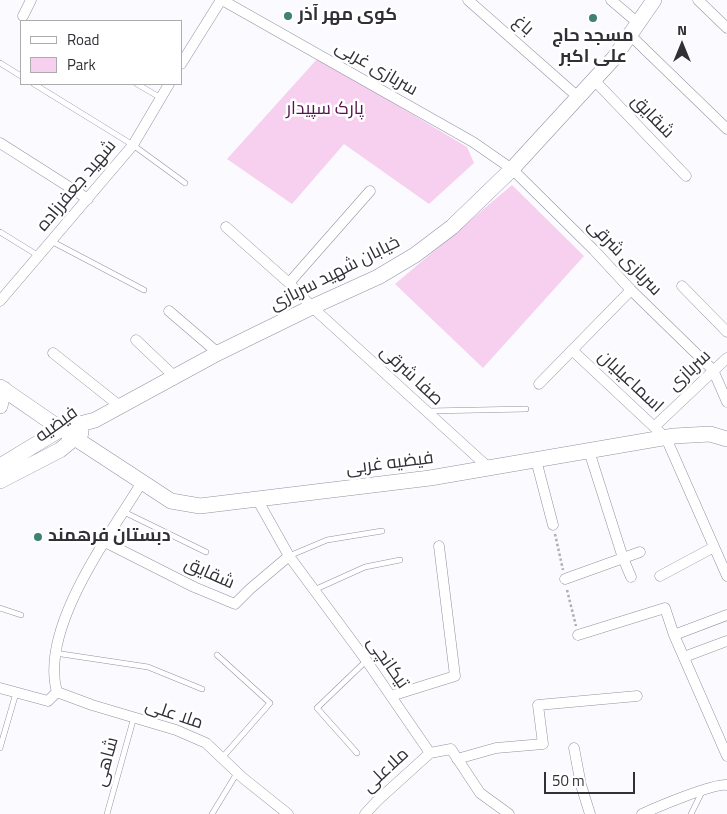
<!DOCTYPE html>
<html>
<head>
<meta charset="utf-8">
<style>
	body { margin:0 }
	#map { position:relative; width:727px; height:814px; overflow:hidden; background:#fbfbff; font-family:"Titillium Web",sans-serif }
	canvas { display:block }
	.legend { position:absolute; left:20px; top:20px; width:162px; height:65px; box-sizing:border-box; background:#fff; border:1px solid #acacaf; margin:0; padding:6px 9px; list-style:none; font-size:15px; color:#303037 }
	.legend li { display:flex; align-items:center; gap:10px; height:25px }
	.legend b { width:25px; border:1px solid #acacaf }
	.north { position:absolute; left:657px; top:20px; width:50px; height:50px; -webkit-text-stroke:4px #fff; paint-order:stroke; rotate:0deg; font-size:14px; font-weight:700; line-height:20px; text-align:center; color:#303037 }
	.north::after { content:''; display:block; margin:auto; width:18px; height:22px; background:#303037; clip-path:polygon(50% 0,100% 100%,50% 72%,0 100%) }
	.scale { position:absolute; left:544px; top:772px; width:91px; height:22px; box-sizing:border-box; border:2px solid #303037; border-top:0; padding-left:6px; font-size:15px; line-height:18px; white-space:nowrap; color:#303037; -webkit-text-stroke:4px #fff; paint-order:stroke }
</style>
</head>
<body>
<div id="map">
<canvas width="727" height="814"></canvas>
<ul class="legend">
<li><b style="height:6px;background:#fff"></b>Road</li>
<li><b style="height:14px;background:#f7cfef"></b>Park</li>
</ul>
<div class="north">N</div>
<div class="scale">50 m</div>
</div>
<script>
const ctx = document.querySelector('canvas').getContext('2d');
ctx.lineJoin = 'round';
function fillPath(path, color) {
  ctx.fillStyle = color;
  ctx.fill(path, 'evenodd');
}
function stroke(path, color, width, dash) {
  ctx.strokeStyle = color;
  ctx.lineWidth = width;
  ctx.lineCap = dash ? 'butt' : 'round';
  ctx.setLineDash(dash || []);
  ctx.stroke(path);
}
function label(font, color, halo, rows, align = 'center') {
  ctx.font = font + ' "Titillium Web",Cairo,sans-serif';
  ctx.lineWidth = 5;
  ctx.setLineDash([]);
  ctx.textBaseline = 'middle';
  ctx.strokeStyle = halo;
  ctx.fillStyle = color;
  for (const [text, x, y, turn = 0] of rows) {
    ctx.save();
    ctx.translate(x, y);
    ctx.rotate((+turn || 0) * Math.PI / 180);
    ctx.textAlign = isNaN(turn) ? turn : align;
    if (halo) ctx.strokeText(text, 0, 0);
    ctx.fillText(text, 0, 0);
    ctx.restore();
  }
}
fillPath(new Path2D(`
	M 318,58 L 467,147 L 474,163 L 429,204 L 344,144 L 292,204 L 227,159 Z
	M 512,185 L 584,256 L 483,368 L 395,284 Z`), '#f7cfef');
const lane = new Path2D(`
	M 0,63 L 21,76
	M 34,84 L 133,145 L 185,183
	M 137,84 L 161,98
	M 0,232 L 39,256
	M 51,241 L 144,290
	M 429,411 L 526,409
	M 124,512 L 206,552
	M 289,556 L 327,540 L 382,531
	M 314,590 L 365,567 L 400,560
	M 0,608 L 21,615
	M 55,653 L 148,667 L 202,689
	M 217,655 L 270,703 L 222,758
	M 0,748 L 16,693
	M 357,753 L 317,708 L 366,661
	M 107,814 L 134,717
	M 212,814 L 237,773
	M 691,814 L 702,792`);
const street = new Path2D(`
	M 222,0 L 473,142 L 512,169 L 594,250 L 631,290 L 713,370 L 727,402
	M 468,0 L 578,97
	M 611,0 L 638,23
	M 698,0 L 727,28
	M 23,16 L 31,0
	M 630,35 L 727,129
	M 181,64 L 221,0
	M 594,80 L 686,176
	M 0,143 L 88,199
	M 226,227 L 289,283 L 312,307 L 489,468
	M 289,283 L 370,191
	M 682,286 L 727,332
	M 0,301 L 133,145 L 169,84
	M 169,311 L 218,353
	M 136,340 L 175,377
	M 572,350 L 666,438 L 727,576
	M 53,353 L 121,407
	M 539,384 L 631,290
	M 654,427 L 727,358
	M 589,451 L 623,558 L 631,577
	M 536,460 L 553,525
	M 142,482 C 110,535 39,628 57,692 L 92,705 L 176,730 L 206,743 L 243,778 L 288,814
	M 257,499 L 289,556 L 366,660 L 430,753
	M 105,542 L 194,587 L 235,604 L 250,589 L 289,556
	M 660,576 L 714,547
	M 565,579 L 640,552
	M 578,635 L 665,608 L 674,635 L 727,756
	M 674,635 L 727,615
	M 684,657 L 727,641
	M 0,688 L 48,701 L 57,692
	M 391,696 L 455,676 L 439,546
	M 574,748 L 581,785 L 590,814
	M 457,759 L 496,748 L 543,744 L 538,705 L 637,696
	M 365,814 L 377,801 L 430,753 L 451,749 L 480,793 L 509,814
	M 642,814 C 657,807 714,783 727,785`);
const secondary = new Path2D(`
	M 0,387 L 61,429 L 171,501 L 200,506 L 430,478 L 674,436 L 710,434 L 727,439
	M 0,406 L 4,389
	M 0,466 L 61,429 L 95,420 L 218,353 L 312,307 L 378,277 L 415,255 L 452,227 L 512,169 L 614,58 L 654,0
	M 0,481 L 60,450 L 81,433`);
stroke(lane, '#9291a3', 6);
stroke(street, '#9291a3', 11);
stroke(secondary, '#9291a3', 16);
stroke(new Path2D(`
	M 555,534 L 563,570
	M 567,590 L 576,626`), '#aeaeb3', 2.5, [2.5, 2.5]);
stroke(lane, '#fff', 5);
stroke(street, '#fff', 10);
stroke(secondary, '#fff', 15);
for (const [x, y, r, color] of [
	[288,16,5,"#3f8172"],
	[593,18,5,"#3f8172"],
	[38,537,5,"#3f8172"]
]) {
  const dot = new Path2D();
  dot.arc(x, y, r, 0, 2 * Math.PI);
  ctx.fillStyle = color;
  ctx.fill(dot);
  stroke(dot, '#fff', 2);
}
label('bold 18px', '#303037', '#fff', [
	["کوی مهر آذر",298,16],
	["مسجد حاج",593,37,"center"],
	["علی اکبر",593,58,"center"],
	["دبستان فرهمند",48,537]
], 'left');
label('18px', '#303037', '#fff', [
	["باغ",523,26,41],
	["سربازی غربی",376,69,30],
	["شقایق",652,117,46],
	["شهید جعفرزاده",77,186,-50],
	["سربازی شرقی",624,258,46],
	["خیابان شهید سربازی",335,274,-27],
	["سربازی",690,371,-43],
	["صفا شرقی",411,376,43],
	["اسماعیلیان",630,382,43],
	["فیضیه",57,425,-36],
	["فیضیه غربی",390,464,-7],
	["شقایق",209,574,24],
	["تیکانچی",387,663,55],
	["ملا علی",174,715,19],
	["شاهی",107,762,-75],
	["ملاعلی",386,771,-43]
]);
label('18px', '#56124e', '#fff', [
	["پارک سپیدار",325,110]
]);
</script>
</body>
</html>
